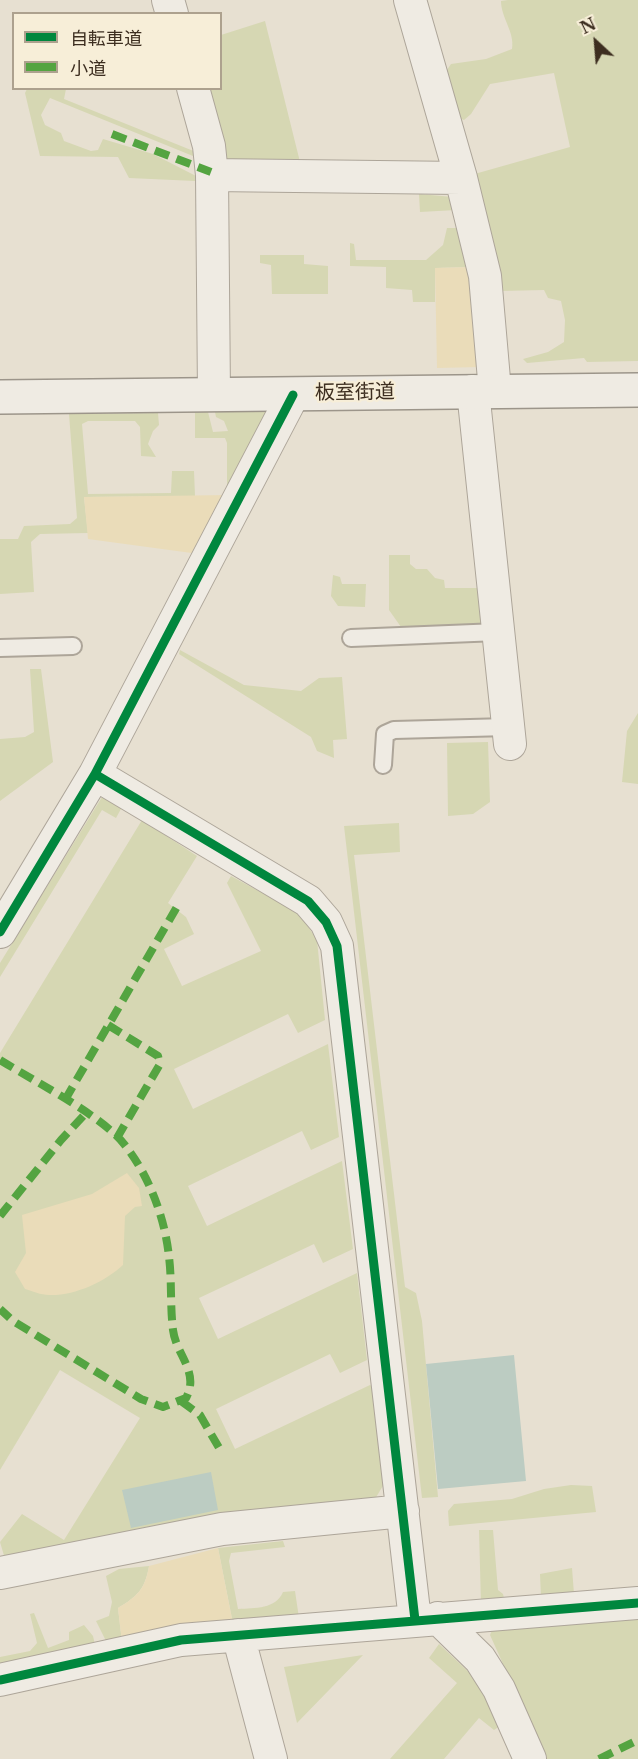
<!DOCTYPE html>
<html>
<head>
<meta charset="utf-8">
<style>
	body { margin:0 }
	#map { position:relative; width:638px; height:1759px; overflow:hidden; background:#e7e0d1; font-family:"Libre Baskerville","Noto Sans JP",serif }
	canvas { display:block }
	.legend { position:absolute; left:12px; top:12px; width:210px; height:78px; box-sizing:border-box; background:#f7eed8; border:2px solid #ada18e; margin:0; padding:8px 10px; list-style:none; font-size:18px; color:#3d2e20 }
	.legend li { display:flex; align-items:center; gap:12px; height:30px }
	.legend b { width:30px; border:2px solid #ada18e }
	.north { position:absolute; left:566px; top:12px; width:60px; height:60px; -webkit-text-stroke:4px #f7eed8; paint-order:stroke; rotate:334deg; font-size:16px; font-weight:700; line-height:24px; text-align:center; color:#3d2e20 }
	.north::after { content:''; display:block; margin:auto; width:21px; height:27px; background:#3d2e20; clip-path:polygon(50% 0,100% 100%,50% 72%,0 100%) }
</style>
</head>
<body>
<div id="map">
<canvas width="638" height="1759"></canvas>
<ul class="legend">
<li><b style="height:8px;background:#00873e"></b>自転車道</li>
<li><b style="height:8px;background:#54a441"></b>小道</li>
</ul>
<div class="north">N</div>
</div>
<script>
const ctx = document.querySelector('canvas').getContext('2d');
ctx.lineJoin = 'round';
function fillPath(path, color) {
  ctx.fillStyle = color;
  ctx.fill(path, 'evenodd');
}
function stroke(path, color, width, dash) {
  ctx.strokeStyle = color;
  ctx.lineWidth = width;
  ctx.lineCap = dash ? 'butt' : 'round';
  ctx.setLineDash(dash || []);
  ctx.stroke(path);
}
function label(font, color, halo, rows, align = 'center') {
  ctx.font = font + ' "Libre Baskerville","Noto Sans JP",serif';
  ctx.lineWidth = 4.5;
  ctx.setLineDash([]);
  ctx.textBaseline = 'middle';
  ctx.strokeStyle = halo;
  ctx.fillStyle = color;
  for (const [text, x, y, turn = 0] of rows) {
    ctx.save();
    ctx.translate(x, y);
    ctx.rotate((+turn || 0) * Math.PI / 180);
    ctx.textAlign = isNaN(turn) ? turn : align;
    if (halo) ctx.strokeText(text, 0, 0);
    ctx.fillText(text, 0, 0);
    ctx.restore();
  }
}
fillPath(new Path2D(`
	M 508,0 L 638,0 L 638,361 L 587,362 L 584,358 L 527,363 L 523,359 L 548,352 L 564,342 L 565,320 L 561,301 L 548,298 L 544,290 L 500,291 L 471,175 L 570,147 L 554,73 L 490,84 L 471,114 L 464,120 L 459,118 L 444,74 L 451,64 L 486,59 L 512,49 C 515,32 501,18 501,1 Z
	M 265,21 L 300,162 L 222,163 L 203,89 L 220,88 L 221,35 Z
	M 27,89 L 66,89 L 64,99 L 196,152 L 193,156 L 50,98 L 41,115 L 45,125 L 61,133 L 64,141 L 91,151 L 98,150 L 103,139 L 153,154 L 196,176 L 195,181 L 129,178 L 118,157 L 40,156 L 25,93 Z
	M 419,194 L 453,197 L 456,210 L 420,212 Z
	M 447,228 L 462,228 L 473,267 L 435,268 L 435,302 L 413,302 L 412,290 L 386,288 L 386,267 L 350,266 L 350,243 L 354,244 L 356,260 L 426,260 L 443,245 Z
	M 260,255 L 304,255 L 304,264 L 328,266 L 328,294 L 272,294 L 271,265 L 260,263 Z
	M 267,411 L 227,493 L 227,443 L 225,438 L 195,438 L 195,412 L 208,412 L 213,432 L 228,431 L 224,421 L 216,417 L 215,412 Z
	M 158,413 L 159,425 L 153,431 L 148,444 L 156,457 L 141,456 L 140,427 L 135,421 L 88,421 L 82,424 L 88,494 L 171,493 L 172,471 L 194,471 L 195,496 L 84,497 L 88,533 L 40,534 L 31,542 L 34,592 L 0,594 L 0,539 L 18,539 L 24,526 L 70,524 L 77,518 L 69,414 Z
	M 389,555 L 410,555 L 410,564 L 416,569 L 427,569 L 435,578 L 444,580 L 445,588 L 482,588 L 483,625 L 401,627 L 389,610 Z
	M 333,575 L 340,577 L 342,584 L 366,584 L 365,607 L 338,606 L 331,596 Z
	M 180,650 L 244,685 L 301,691 L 319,678 L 342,677 L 347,739 L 333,740 L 334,758 L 317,751 L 311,737 L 179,654 Z
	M 30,669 L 41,669 L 53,762 L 0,801 L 0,739 L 25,737 L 34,732 Z
	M 638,713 L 638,784 L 622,782 L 627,731 Z
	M 488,742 L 490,802 L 473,814 L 448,816 L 447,743 Z
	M 102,797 L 122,807 L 116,818 L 102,810 L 0,977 L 0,963 Z
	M 142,820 L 197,856 L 168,903 L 186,917 L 194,934 L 164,949 L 182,986 L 261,951 L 227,883 L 231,876 L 299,913 L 317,940 L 325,1020 L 298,1033 L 288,1014 L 174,1069 L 193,1109 L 328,1044 L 339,1137 L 311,1150 L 302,1131 L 188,1186 L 207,1226 L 342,1161 L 353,1249 L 323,1263 L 314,1244 L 199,1298 L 218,1339 L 357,1273 L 367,1360 L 340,1373 L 330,1354 L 216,1409 L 235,1449 L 370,1385 L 374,1388 L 384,1484 L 375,1499 L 232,1512 L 5,1559 L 0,1542 L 22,1514 L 64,1540 L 140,1418 L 60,1370 L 0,1470 L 0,1053 Z
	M 399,823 L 400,852 L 354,855 L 405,1287 L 416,1293 L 422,1321 L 438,1497 L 422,1498 L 344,826 Z
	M 571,1485 L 592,1486 L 596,1512 L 449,1526 L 448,1511 L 454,1504 L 512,1499 L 544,1489 Z
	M 479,1530 L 493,1530 L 498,1590 L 503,1594 L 505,1602 L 481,1604 Z
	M 283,1541 L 285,1547 L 231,1553 L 229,1561 L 238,1609 C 255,1608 276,1609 283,1592 L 295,1591 L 299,1618 L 233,1624 L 218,1548 Z
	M 149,1566 C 145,1589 138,1596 118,1608 L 122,1642 L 108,1645 L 96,1621 L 109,1616 L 112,1602 L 106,1576 L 119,1569 Z
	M 572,1568 L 574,1594 L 541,1597 L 540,1574 Z
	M 638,1611 L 638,1759 L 546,1759 L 490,1635 L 495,1623 Z
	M 34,1613 L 48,1648 L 69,1640 L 69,1632 L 84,1625 L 93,1636 L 96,1649 L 0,1671 L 0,1657 L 30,1651 L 37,1643 L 30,1614 Z
	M 439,1644 L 474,1677 L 500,1726 L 494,1730 L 479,1718 L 444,1759 L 390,1759 L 457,1683 L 429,1658 Z
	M 363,1655 L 297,1723 L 284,1667 Z`), '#d6d7b3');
fillPath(new Path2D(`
	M 473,267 L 480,367 L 437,368 L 435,268 Z
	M 229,495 L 199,554 L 88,539 L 84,497 Z
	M 127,1173 L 139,1188 L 142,1206 L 135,1207 L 125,1216 L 123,1265 C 105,1282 74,1296 49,1295 C 41,1295 32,1291 25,1289 L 15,1272 L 26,1253 L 22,1215 L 92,1194 Z
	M 218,1548 L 233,1624 L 122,1642 L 118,1608 C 138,1596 145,1589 149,1566 Z`), '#eadcb9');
fillPath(new Path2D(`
	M 514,1355 L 526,1481 L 438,1489 L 426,1364 Z
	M 211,1472 L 218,1510 L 131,1528 L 122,1490 Z`), '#bcccc2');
const lane = new Path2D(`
	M 351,638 L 498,632
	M 0,648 L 73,646
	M 383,765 L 385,734 L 394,730 L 508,727`);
const street = new Path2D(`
	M 168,0 L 172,14
	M 410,0 L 461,178 L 485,276 L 495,391
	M 193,88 L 209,146 L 212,175 L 214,395
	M 212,175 L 461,178
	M 473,391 L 510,744
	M 95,774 L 308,901 L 326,922 L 337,946 L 415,1620
	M 0,932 L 95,774 L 293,395
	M 0,1573 L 222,1529 L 403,1511
	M 438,1618 L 480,1659 L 499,1689 L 530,1759
	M 238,1635 L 271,1759
	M 0,1680 L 181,1640 L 638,1603`);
const secondary = new Path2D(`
	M 0,397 L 638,390`);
stroke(lane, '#ada599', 20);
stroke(street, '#ada599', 34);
stroke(secondary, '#9c958a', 36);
stroke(lane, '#efebe3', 16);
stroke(street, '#efebe3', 32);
stroke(secondary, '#efebe3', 33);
stroke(new Path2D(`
	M 112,134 L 211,172
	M 108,1025 L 158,1056 L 160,1064 L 117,1138
	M 0,1060 C 34,1081 101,1115 124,1144 C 149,1175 165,1218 169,1257 C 172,1281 170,1306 173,1330 C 176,1355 200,1372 186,1398 L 163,1407 L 141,1399 L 13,1321 L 0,1309
	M 65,1100 L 178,905
	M 0,1216 L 61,1140 L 86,1113
	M 181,1401 L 200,1415 L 222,1453
	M 599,1759 L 638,1740`), '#54a441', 8, [15, 8]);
stroke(new Path2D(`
	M 95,774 L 308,901 L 326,922 L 337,946 L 415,1620
	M 0,932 L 95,774 L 293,395
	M 0,1680 L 181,1640 L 638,1603`), '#00873e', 9);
label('20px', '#3d2e20', '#f7eed8', [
	["板室街道",355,393,-1]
]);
</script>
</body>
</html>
